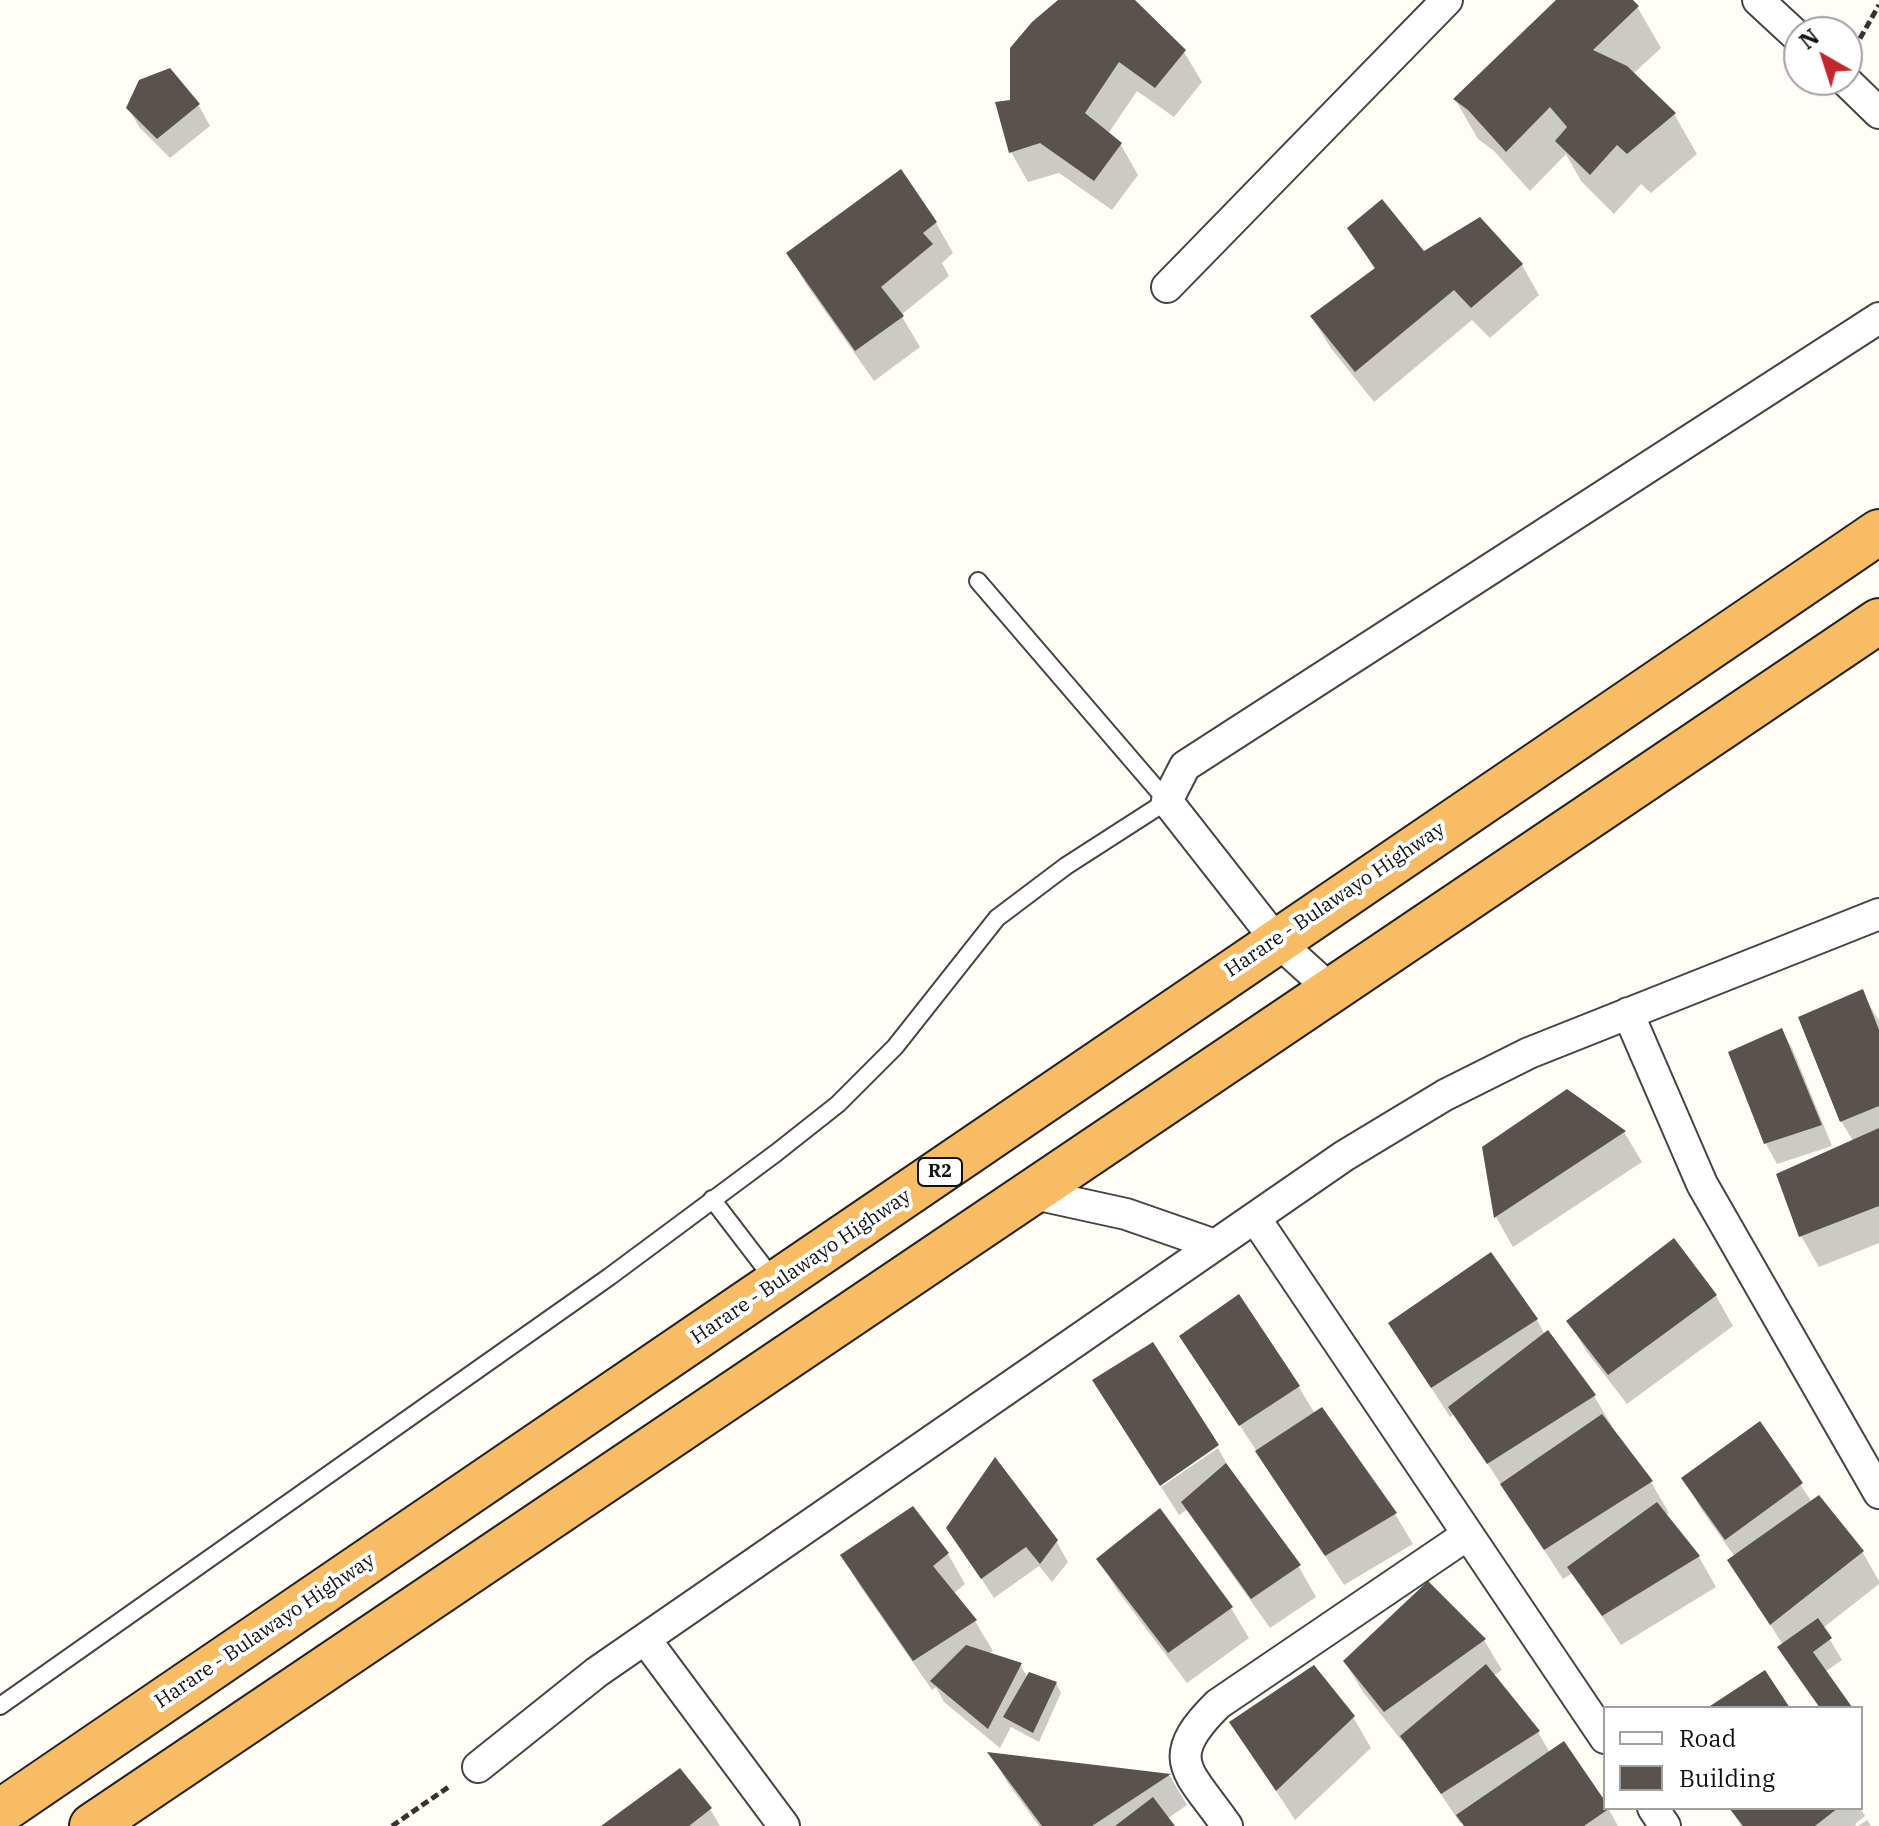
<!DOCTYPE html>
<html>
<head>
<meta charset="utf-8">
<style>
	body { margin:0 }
	#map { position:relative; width:1879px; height:1826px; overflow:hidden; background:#fffdf5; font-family:"IBM Plex Serif",serif }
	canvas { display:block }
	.legend { position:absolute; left:1603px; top:1706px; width:260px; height:104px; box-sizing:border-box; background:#fff; border:2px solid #a0a0a0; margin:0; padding:10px 14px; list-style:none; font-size:24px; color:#111 }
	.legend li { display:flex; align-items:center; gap:16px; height:40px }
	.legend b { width:40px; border:2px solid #a0a0a0 }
	.north { position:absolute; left:1783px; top:16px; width:80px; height:80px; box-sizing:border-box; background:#fff; border:2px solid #a0a0a0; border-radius:50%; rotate:321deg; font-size:22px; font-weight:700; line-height:32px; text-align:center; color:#111 }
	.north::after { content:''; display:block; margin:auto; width:28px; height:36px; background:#c4262e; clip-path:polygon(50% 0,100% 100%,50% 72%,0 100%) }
</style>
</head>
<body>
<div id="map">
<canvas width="1879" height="1826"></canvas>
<ul class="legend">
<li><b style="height:10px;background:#fff"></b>Road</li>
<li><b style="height:22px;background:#5a524d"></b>Building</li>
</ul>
<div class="north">N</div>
</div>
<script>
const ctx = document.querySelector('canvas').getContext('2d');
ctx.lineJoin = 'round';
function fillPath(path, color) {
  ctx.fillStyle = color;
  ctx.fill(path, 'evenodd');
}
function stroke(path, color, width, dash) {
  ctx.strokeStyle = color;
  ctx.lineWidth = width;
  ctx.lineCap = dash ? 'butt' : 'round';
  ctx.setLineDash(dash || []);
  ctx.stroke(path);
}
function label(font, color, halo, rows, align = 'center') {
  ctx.font = font + ' "IBM Plex Serif",serif';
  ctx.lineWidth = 8;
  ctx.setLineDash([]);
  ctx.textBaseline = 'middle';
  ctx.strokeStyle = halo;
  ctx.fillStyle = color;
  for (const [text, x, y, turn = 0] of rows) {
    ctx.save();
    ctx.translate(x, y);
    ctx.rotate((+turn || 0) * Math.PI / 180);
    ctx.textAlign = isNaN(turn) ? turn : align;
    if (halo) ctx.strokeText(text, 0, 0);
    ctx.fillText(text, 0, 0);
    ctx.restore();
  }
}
fillPath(new Path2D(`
	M 1061,0 L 1132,0 L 1184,52 L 1202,82 L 1174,117 L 1137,91 L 1108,134 L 1121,145 L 1138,175 L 1112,210 L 1059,173 L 1028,182 L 1011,152 L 1012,102 Z
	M 1559,0 L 1630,0 L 1638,8 L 1661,48 L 1633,74 L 1674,114 L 1697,154 L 1651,193 L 1641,184 L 1614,214 L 1581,181 L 1566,154 L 1530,191 L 1494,151 L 1478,139 L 1455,99 Z
	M 169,70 L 199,106 L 210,126 L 170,158 L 140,128 L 128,108 Z
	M 936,223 L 953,253 L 942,263 L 949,276 L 901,315 L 920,347 L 874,381 L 806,284 L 789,254 Z
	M 1350,228 L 1424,254 L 1522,265 L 1539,295 L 1490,338 L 1472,320 L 1374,402 L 1330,347 L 1312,317 L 1375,270 Z
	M 1862,992 L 1879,1021 L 1879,1243 L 1819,1267 L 1801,1236 L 1779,1175 L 1853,1141 L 1841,1121 Z
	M 1782,1030 L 1793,1050 L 1832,1146 L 1777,1164 L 1766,1144 L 1731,1053 Z
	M 1624,1132 L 1642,1162 L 1513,1247 L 1496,1217 L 1484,1148 Z
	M 1674,1241 L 1716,1296 L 1733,1326 L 1627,1404 L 1587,1352 L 1569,1322 Z
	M 1537,1320 L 1545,1335 L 1547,1333 L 1594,1396 L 1612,1426 L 1610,1427 L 1651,1482 L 1669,1513 L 1665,1515 L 1699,1557 L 1716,1587 L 1621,1645 L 1573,1573 L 1563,1579 L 1455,1414 L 1450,1417 L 1390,1324 Z
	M 1182,1337 L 1299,1387 L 1315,1414 L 1395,1514 L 1413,1544 L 1344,1585 Z
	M 1759,1424 L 1812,1502 L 1818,1498 L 1863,1553 L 1879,1581 L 1879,1584 L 1823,1628 L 1842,1660 L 1825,1672 L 1850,1708 L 1820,1708 L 1791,1667 L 1780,1647 L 1783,1645 L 1730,1561 L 1735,1557 L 1701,1509 L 1684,1479 Z
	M 1218,1448 L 1234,1477 L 1299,1567 L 1316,1597 L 1270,1628 L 1202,1532 L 1188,1509 L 1179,1515 L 1161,1487 Z
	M 948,1528 L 1056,1541 L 1068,1562 L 1052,1582 L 1039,1566 L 994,1598 Z
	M 948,1554 L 965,1584 L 953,1594 L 975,1621 L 993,1651 L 988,1654 L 1020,1665 L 1028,1678 L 1056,1683 L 1061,1693 L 1039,1742 L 1011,1727 L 1000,1748 L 944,1702 L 936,1687 L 932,1690 L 860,1586 L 842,1555 Z
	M 1099,1560 L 1231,1608 L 1249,1638 L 1187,1683 L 1117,1590 Z
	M 1484,1640 L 1502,1670 L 1493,1676 L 1538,1732 L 1550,1753 L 1605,1804 L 1605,1808 L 1608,1808 L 1618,1826 L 1465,1826 L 1462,1822 L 1460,1823 L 1405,1740 L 1402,1741 L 1363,1692 L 1345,1662 Z
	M 1353,1717 L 1371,1748 L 1295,1820 L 1232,1723 Z
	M 991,1754 L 1170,1776 L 1187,1805 L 1167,1819 L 1172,1826 L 1039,1826 L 1007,1782 Z
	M 1731,1808 L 1860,1808 L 1865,1816 L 1855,1824 L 1856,1826 L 1741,1826 Z
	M 710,1809 L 720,1826 L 604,1826 Z
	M 1867,1820 L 1871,1826 L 1858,1826 Z`), '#0003');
fillPath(new Path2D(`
	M 1058,0 L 1135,0 L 1186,50 L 1155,88 L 1119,62 L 1085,113 L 1122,143 L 1094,181 L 1040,143 L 1009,153 L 995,102 L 1010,100 L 1010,48 L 1032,22 Z
	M 1556,0 L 1633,0 L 1639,6 L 1593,50 L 1627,66 L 1676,113 L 1627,154 L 1617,145 L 1590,175 L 1555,141 L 1567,127 L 1550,107 L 1506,152 L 1468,110 L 1453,99 Z
	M 170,68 L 200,104 L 157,139 L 126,108 L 139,80 Z
	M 901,169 L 937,222 L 923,233 L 933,244 L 881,287 L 904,316 L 855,351 L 786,253 Z
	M 1382,199 L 1424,251 L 1480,217 L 1523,264 L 1471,308 L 1454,290 L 1355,372 L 1310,316 L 1375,268 L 1347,228 Z
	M 1863,989 L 1879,1030 L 1879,1106 L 1840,1122 L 1798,1017 Z
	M 1782,1028 L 1822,1125 L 1764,1144 L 1728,1052 Z
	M 1567,1089 L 1626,1131 L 1494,1218 L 1482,1147 Z
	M 1879,1128 L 1879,1206 L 1799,1237 L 1776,1174 Z
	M 1674,1238 L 1717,1295 L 1608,1375 L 1566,1321 Z
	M 1491,1252 L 1538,1319 L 1431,1388 L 1388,1323 Z
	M 1239,1294 L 1300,1386 L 1239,1426 L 1179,1336 Z
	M 1548,1330 L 1596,1395 L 1487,1464 L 1448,1407 Z
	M 1153,1342 L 1219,1445 L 1160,1486 L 1092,1380 Z
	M 1322,1407 L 1397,1513 L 1325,1556 L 1255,1451 Z
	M 1602,1414 L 1653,1481 L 1544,1550 L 1500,1484 Z
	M 1760,1421 L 1803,1483 L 1725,1540 L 1681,1478 Z
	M 995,1457 L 1058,1540 L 1040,1564 L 1026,1547 L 981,1579 L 946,1528 Z
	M 1226,1463 L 1301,1565 L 1251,1599 L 1181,1502 Z
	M 1819,1495 L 1864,1551 L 1770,1625 L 1727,1560 Z
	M 1657,1502 L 1700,1556 L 1602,1616 L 1567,1567 Z
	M 913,1506 L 949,1553 L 933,1566 L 977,1620 L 913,1661 L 840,1555 Z
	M 1160,1508 L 1233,1607 L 1168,1653 L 1096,1559 Z
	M 1428,1581 L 1486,1639 L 1384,1712 L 1343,1661 Z
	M 1818,1618 L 1832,1638 L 1813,1652 L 1852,1707 L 1850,1708 L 1820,1708 L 1777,1647 Z
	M 966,1645 L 1022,1663 L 988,1729 L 930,1681 Z
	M 1486,1664 L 1540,1731 L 1441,1794 L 1400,1736 Z
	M 1314,1665 L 1355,1716 L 1276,1791 L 1229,1722 Z
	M 1765,1670 L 1790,1708 L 1707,1708 Z
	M 1029,1672 L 1057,1682 L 1033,1733 L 1003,1717 Z
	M 1564,1741 L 1605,1801 L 1605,1808 L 1610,1808 L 1584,1826 L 1464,1826 L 1456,1815 Z
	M 987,1752 L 1171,1774 L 1092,1826 L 1042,1826 Z
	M 680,1768 L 712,1808 L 689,1826 L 601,1826 Z
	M 1153,1797 L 1175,1826 L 1115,1826 Z
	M 1729,1808 L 1838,1808 L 1815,1826 L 1743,1826 Z`), '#5a524d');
const service = new Path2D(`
	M 712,1199 L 774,1280
	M 0,1706 L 609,1277 L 776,1153 L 838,1104 L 895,1047 L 997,918 L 1066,866 L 1167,801 L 978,581`);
const minor = new Path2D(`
	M 1758,0 L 1799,38
	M 1845,80 L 1879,113
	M 1167,287 L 1447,0
	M 1331,990 L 1276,940 L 1167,801 L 1185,766 L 1879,318
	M 1628,1013 L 1702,1184 L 1879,1493
	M 1030,1193 L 1126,1214 L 1215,1245
	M 1255,1218 L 1605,1738
	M 645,1639 L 784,1826
	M 478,1767 L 597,1672 L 1344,1156 L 1445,1095 L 1529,1053 L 1879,914
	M 1653,1808 L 1665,1826
	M 1227,1826 C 1189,1771 1161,1760 1218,1704 L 1467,1535`);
const trunk = new Path2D(`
	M 0,1812 C 627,1386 1251,957 1879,532
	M 92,1826 L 1879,621`);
stroke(service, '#444', 20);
stroke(minor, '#444', 34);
stroke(trunk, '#222', 48);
stroke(new Path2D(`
	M 1854,49 L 1879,5
	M 392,1826 L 450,1786`), '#333', 5, [8, 4]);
stroke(service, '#fff', 16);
stroke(minor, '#fff', 30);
stroke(trunk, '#f7bc64', 44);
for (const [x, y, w] of [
	[940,1172,44]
]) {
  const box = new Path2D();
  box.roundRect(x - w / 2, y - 14, w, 28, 6);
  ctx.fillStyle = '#fff';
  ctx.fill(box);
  stroke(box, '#111', 2);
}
label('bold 18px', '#111', null, [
	["R2",940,1172]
]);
label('20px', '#111', '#fff', [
	["Harare - Bulawayo Highway",1335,900,-34],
	["Harare - Bulawayo Highway",801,1267,-34],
	["Harare - Bulawayo Highway",265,1631,-34]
]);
</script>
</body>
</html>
